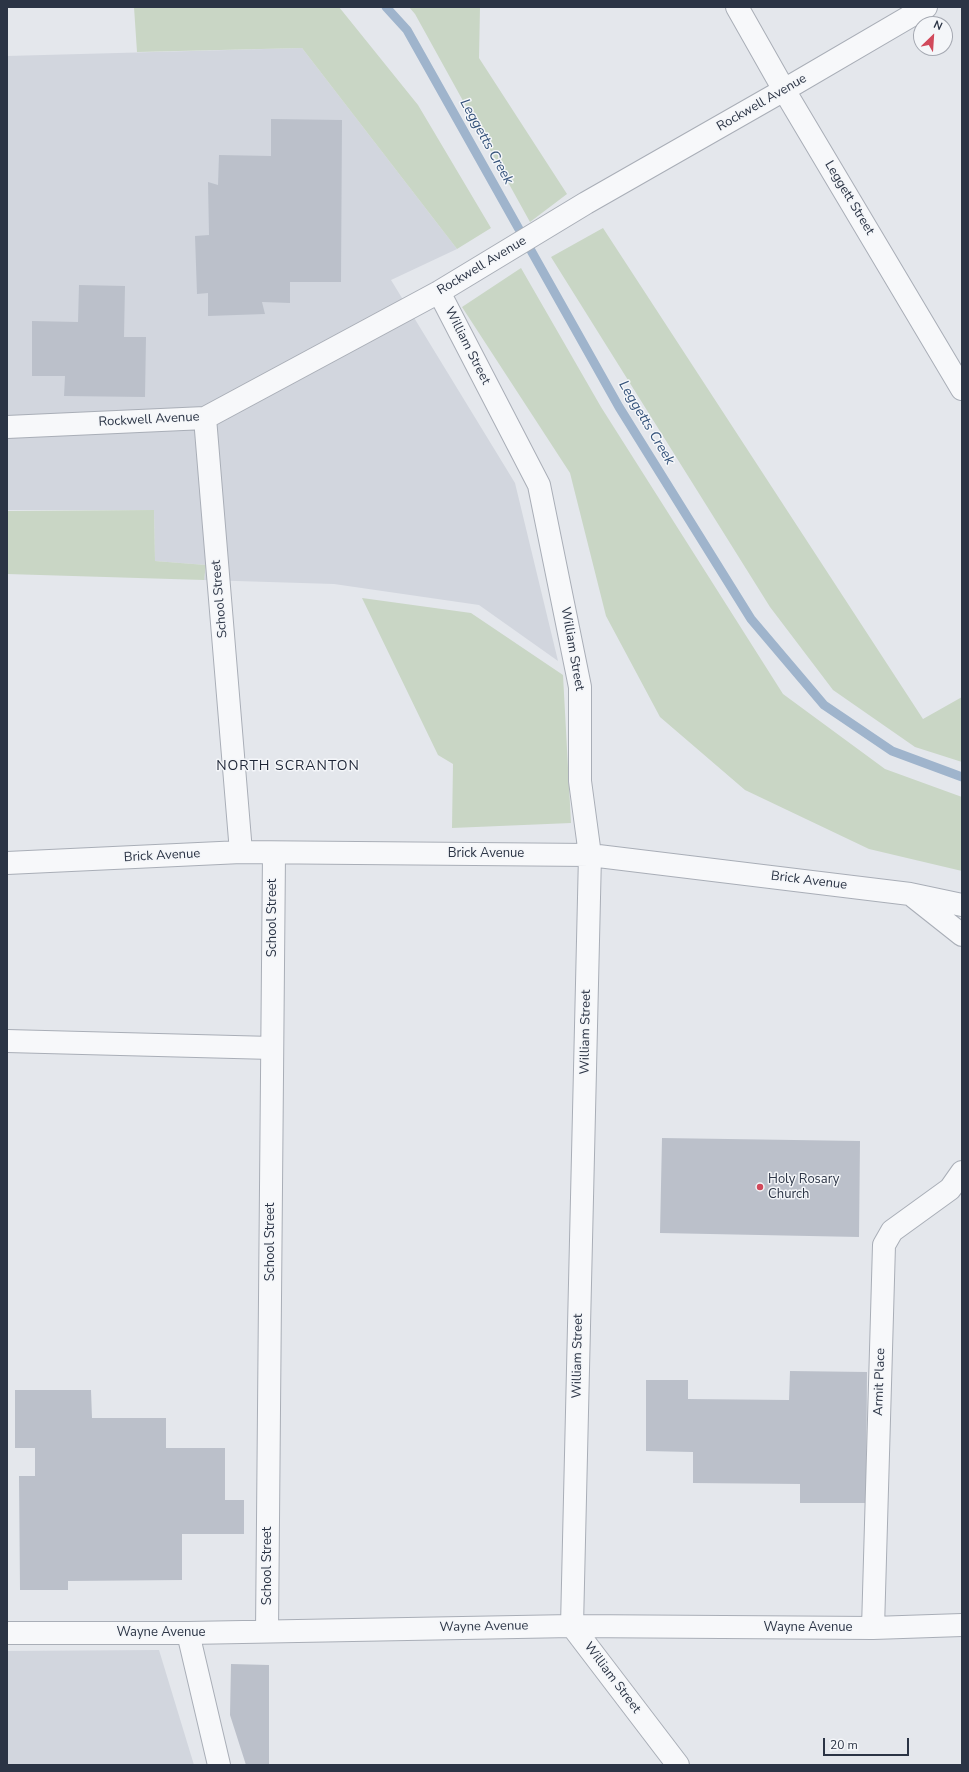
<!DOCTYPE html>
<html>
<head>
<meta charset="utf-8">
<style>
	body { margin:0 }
	#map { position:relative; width:969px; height:1772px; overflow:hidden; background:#e4e7ec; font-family:"Nunito Sans",sans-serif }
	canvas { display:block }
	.frame { position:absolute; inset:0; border:8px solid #2b3445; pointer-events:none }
	.north { position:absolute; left:913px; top:16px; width:40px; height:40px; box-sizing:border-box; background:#f4f6f9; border:1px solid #a4a8b1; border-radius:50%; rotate:25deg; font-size:11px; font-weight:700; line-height:16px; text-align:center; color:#2b3445 }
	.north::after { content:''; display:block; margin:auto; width:14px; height:18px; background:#d1495b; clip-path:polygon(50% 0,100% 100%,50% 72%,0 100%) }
	.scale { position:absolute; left:823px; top:1738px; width:86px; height:18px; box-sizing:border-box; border:2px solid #2b3445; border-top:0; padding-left:5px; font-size:12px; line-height:14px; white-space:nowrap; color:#2b3445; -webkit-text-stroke:3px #f4f6f9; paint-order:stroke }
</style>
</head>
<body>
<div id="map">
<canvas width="969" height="1772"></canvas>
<div class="frame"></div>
<div class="north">N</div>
<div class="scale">20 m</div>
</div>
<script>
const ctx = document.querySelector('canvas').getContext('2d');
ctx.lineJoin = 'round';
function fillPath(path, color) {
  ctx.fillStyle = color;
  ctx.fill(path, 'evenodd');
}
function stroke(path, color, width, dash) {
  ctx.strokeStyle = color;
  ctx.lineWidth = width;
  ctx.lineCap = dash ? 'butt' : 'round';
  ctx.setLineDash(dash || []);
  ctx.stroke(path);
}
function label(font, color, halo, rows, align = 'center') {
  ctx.font = font + ' "Nunito Sans",sans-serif';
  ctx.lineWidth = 3;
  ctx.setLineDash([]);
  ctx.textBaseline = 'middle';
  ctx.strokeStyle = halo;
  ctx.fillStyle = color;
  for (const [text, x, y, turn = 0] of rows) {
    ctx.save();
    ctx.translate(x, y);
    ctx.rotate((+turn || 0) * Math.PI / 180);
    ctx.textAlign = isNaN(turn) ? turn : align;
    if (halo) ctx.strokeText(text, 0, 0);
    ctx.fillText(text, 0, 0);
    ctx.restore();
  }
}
fillPath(new Path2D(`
	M 302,48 L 457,249 L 391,280 L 515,483 L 558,661 L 479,605 L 334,584 L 204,580 L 206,565 L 155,561 L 154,510 L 7,510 L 7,56 Z
	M 159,1650 L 194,1765 L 7,1765 L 7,1651 Z`), '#d2d6de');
fillPath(new Path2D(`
	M 134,7 L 339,7 L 418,105 L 491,228 L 457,249 L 302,48 L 137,52 Z
	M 409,7 L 480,7 L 479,58 L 567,194 L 530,222 L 415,14 Z
	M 603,228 L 923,719 L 962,697 L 962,762 L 915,747 L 833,690 L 770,607 L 551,257 Z
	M 521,268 L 601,407 L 783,694 L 885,769 L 962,797 L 962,871 L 869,849 L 745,790 L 660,717 L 606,616 L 570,473 L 462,307 Z
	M 154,510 L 155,561 L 206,565 L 204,580 L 7,574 L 7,511 Z
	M 362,598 L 471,613 L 563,675 L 571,823 L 452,828 L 453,764 L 438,755 Z`), '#c9d6c5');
stroke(new Path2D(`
	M 386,7 L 407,30 L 619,407 L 751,619 L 824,705 L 892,751 L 962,777`), '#9fb4cc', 9);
fillPath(new Path2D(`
	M 271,119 L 342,120 L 341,282 L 290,282 L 290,303 L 262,302 L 265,314 L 208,316 L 208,293 L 197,294 L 195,236 L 209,235 L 208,182 L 218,185 L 219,155 L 271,156 Z
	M 79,285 L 125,286 L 124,337 L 146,337 L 145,397 L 64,396 L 65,376 L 32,376 L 32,321 L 78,322 Z
	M 662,1138 L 860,1141 L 859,1237 L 660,1233 Z
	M 790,1371 L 867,1372 L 866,1503 L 800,1503 L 800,1484 L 693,1483 L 693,1452 L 646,1451 L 646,1380 L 688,1380 L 688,1399 L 789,1400 Z
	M 15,1390 L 91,1390 L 92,1418 L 166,1418 L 166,1448 L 225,1448 L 225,1500 L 244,1500 L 244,1534 L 182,1534 L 182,1580 L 68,1581 L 68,1590 L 20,1590 L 19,1476 L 35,1476 L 35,1448 L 15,1448 Z
	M 231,1664 L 269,1665 L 269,1764 L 246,1765 L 230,1715 Z`), '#bbc0ca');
const minor = new Path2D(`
	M 737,7 L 784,90 L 962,389
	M 439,292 L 539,485 L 580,687 L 580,781 L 590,855 L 572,1626 L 678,1765
	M 205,418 L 241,852
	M 7,427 L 205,418 L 439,292 L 586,203 L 784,90 L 926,7
	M 7,863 L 241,852 L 590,855 L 910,894 L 962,905
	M 914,897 L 962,935
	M 7,1041 L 272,1048
	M 873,1628 L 884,1245 L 892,1231 L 950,1189 L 962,1172
	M 267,1631 L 274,854
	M 7,1633 L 188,1633 L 572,1626 L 873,1628 L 962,1625
	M 188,1633 L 219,1765`);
stroke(minor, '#a9aeb7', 24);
stroke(minor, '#f7f8fa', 22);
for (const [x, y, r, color] of [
	[760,1187,4,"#d1495b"]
]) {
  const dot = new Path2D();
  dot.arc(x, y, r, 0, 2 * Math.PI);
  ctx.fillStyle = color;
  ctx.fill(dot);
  stroke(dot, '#f4f6f9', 1.5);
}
label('13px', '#2b3445', '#f4f6f9', [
	["Rockwell Avenue",762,103,-30],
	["Leggett Street",849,198,59],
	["Rockwell Avenue",482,266,-31],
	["William Street",467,346,63],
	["Rockwell Avenue",149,420,-3],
	["School Street",220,599,-95],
	["William Street",572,649,80],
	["Brick Avenue",486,854],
	["Brick Avenue",162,856,-3],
	["Brick Avenue",809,881,7],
	["School Street",273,918,-90],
	["William Street",586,1032,-89],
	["School Street",271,1242,-90],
	["William Street",578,1356,-89],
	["Armit Place",880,1382,-88],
	["School Street",268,1566,-90],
	["Wayne Avenue",484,1627,-1],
	["Wayne Avenue",808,1628],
	["Wayne Avenue",161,1633],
	["William Street",612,1678,53]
]);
label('13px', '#2b3445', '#f4f6f9', [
	["Holy Rosary",768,1180],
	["Church",768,1195]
], 'left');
label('italic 14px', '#34527a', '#f4f6f9', [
	["Leggetts Creek",486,142,61],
	["Leggetts Creek",646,423,59]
]);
ctx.letterSpacing = '1px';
label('14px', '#1d2536', '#f4f6f9', [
	["NORTH SCRANTON",288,767]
]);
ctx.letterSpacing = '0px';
</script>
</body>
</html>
